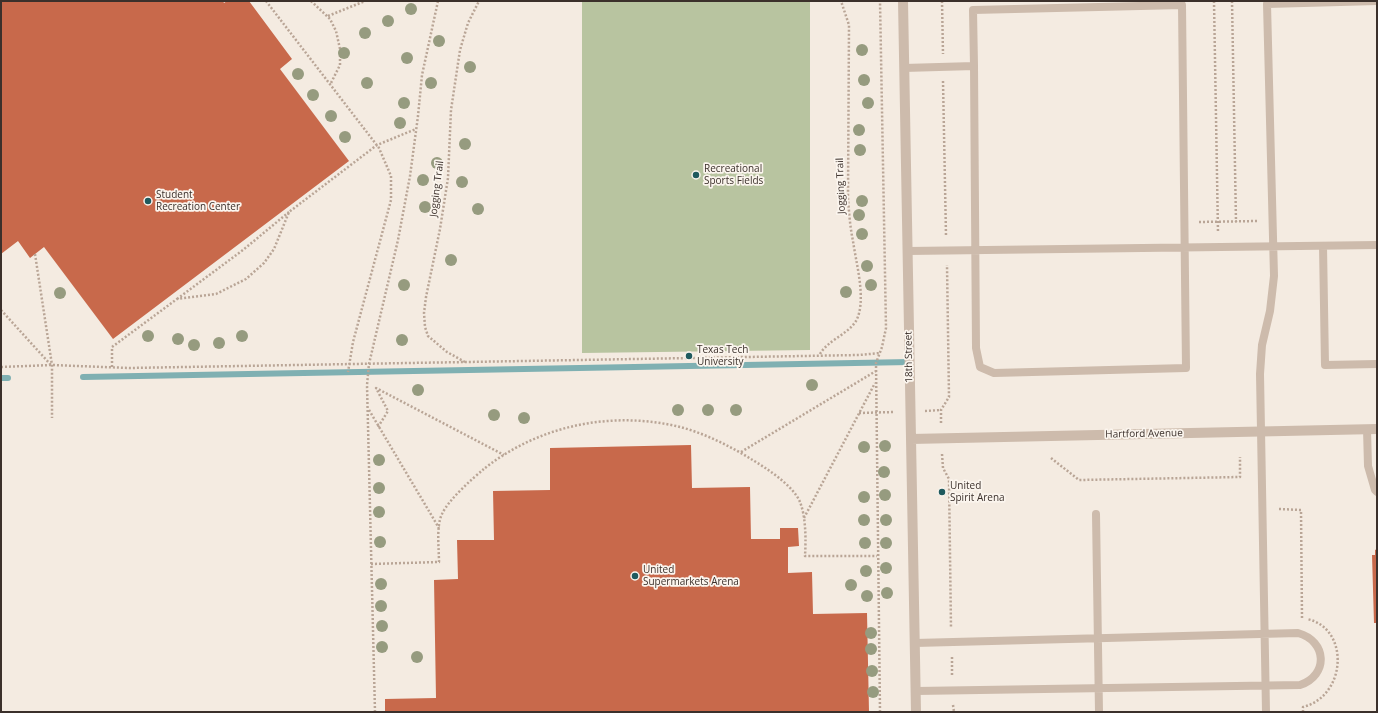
<!DOCTYPE html>
<html>
<head>
<meta charset="utf-8">
<style>
	body { margin:0 }
	#map { position:relative; width:1378px; height:713px; overflow:hidden; background:#f4ebe1; font-family:"Open Sans",sans-serif }
	canvas { display:block }
	.frame { position:absolute; inset:0; border:2px solid #3b302b; pointer-events:none }
</style>
</head>
<body>
<div id="map">
<canvas width="1378" height="713"></canvas>
<div class="frame"></div>
</div>
<script>
const ctx = document.querySelector('canvas').getContext('2d');
ctx.lineJoin = 'round';
function fillPath(path, color) {
  ctx.fillStyle = color;
  ctx.fill(path, 'evenodd');
}
function stroke(path, color, width, dash) {
  ctx.strokeStyle = color;
  ctx.lineWidth = width;
  ctx.lineCap = dash ? 'butt' : 'round';
  ctx.setLineDash(dash || []);
  ctx.stroke(path);
}
function label(font, color, halo, rows, align = 'center') {
  ctx.font = font + ' "Open Sans",sans-serif';
  ctx.lineWidth = 3.5;
  ctx.setLineDash([]);
  ctx.textBaseline = 'middle';
  ctx.strokeStyle = halo;
  ctx.fillStyle = color;
  for (const [text, x, y, turn = 0] of rows) {
    ctx.save();
    ctx.translate(x, y);
    ctx.rotate((+turn || 0) * Math.PI / 180);
    ctx.textAlign = isNaN(turn) ? turn : align;
    if (halo) ctx.strokeText(text, 0, 0);
    ctx.fillText(text, 0, 0);
    ctx.restore();
  }
}
fillPath(new Path2D(`
	M 582,1 L 810,1 L 810,350 L 582,353 Z`), '#b8c4a0');
stroke(new Path2D(`
	M 83,377 L 910,362
	M 1,378 L 8,378`), '#7fb0b2', 6);
fillPath(new Path2D(`
	M 1,1 L 223,1 L 224,3 L 227,1 L 249,1 L 292,59 L 280,69 L 349,161 L 113,339 L 44,247 L 30,258 L 18,241 L 1,254 Z
	M 691,445 L 692,488 L 750,487 L 751,539 L 780,539 L 780,528 L 798,528 L 799,546 L 788,547 L 788,573 L 812,572 L 813,614 L 867,613 L 869,712 L 385,712 L 385,699 L 436,698 L 434,580 L 458,579 L 457,540 L 494,540 L 493,491 L 550,490 L 550,448 Z
	M 1377,549 L 1377,623 L 1374,623 L 1372,555 L 1375,555 L 1375,550 Z`), '#c8694b');
stroke(new Path2D(`
	M 266,1 L 379,148 L 391,176 L 391,200 L 353,342 L 348,372
	M 311,1 L 330,19 L 336,31 L 340,49 L 340,65 L 330,85
	M 942,1 L 943,54
	M 1214,1 L 1218,233
	M 1232,1 L 1236,222
	M 328,16 L 365,1
	M 943,81 L 946,236
	M 1199,222 L 1258,221
	M 35,254 L 52,365 L 52,418
	M 177,299 L 243,250 L 289,212
	M 1,310 L 51,365
	M 820,354 C 828,340 847,335 856,321 C 867,301 856,263 853,241 C 850,227 849,212 848,198 L 849,25 L 841,1
	M 465,362 L 447,352 L 428,336 L 425,327 L 424,313 L 426,297 L 440,229 L 448,178 L 451,110 L 460,50 L 468,23 L 479,1
	M 1,367 L 52,365 L 129,368 L 859,355 L 880,353
	M 112,367 L 112,347 L 177,299 L 216,294 L 246,279 L 264,263 L 274,249 L 289,212 L 377,145 L 416,129
	M 369,410 L 439,528
	M 925,411 L 941,410
	M 859,413 L 894,412
	M 941,423 L 941,410 L 949,397 L 947,265
	M 378,427 L 388,411 L 376,388 L 504,455
	M 741,452 L 876,371
	M 942,454 L 943,468 L 949,479 L 951,628
	M 1051,458 L 1079,480 L 1240,477 L 1240,457
	M 1279,509 L 1301,510 L 1302,618
	M 804,518 L 875,383
	M 371,564 L 439,562 C 439,549 436,526 442,514 C 449,499 472,479 485,468 C 539,426 609,411 676,426 C 702,432 728,445 751,459 C 766,468 793,485 800,502 C 806,517 806,540 805,556 L 877,556
	M 952,657 L 952,676
	M 953,705 L 954,712
	M 375,712 L 367,385 L 369,364 L 398,240 L 410,176 L 418,116 L 422,75 L 438,1
	M 880,712 L 876,363 L 882,347 L 886,328 L 880,1
	M 1303,712 L 1303,707 C 1347,696 1350,628 1307,619`), '#b9a596', 2.5, [2, 2]);
stroke(new Path2D(`
	M 904,68 L 974,66 L 973,10 L 1182,5 L 1186,368 L 994,373 L 980,367 L 976,348 L 974,66
	M 1323,246 L 1325,365 L 1377,364
	M 908,251 L 1377,245
	M 1367,429 L 1368,466 L 1375,490 L 1377,492
	M 1096,514 L 1099,712
	M 915,643 L 1298,633 C 1327,641 1329,675 1300,685 L 916,691
	M 1266,712 L 1260,374 L 1262,345 L 1270,311 L 1274,276 L 1267,4 L 1377,1`), '#cdbbac', 8);
stroke(new Path2D(`
	M 903,1 L 916,712
	M 911,439 L 1377,429`), '#cdbbac', 10);
ctx.fillStyle = '#969b7f';
for (const [x, y] of [
	[411,9],
	[388,21],
	[365,33],
	[439,41],
	[862,50],
	[344,53],
	[407,58],
	[470,67],
	[298,74],
	[864,80],
	[367,83],
	[431,83],
	[313,95],
	[404,103],
	[868,103],
	[331,116],
	[400,123],
	[859,130],
	[345,137],
	[465,144],
	[860,150],
	[437,163],
	[423,180],
	[462,182],
	[862,201],
	[425,207],
	[478,209],
	[859,215],
	[862,234],
	[451,260],
	[867,266],
	[404,285],
	[871,285],
	[846,292],
	[60,293],
	[148,336],
	[242,336],
	[178,339],
	[402,340],
	[219,343],
	[194,345],
	[812,385],
	[418,390],
	[678,410],
	[708,410],
	[736,410],
	[494,415],
	[524,418],
	[885,446],
	[864,447],
	[379,460],
	[884,472],
	[379,488],
	[885,495],
	[864,497],
	[379,512],
	[864,520],
	[886,520],
	[380,542],
	[865,543],
	[886,543],
	[886,568],
	[866,571],
	[381,584],
	[851,585],
	[887,593],
	[867,596],
	[381,606],
	[382,626],
	[871,633],
	[382,647],
	[871,649],
	[417,657],
	[872,671],
	[873,692]
]) {
  ctx.beginPath();
  ctx.arc(x, y, 6, 0, 2 * Math.PI);
  ctx.fill();
}
for (const [x, y, r, color] of [
	[696,175,4,"#1f5a5e"],
	[148,201,4,"#1f5a5e"],
	[689,356,4,"#1f5a5e"],
	[942,492,4,"#1f5a5e"],
	[635,576,4,"#1f5a5e"]
]) {
  const dot = new Path2D();
  dot.arc(x, y, r, 0, 2 * Math.PI);
  ctx.fillStyle = color;
  ctx.fill(dot);
  stroke(dot, '#fbf5ee', 1.5);
}
label('10px', '#3b302b', '#fbf5ee', [
	["Recreational",704,169],
	["Sports Fields",704,181],
	["Student",156,195],
	["Recreation Center",156,207],
	["Texas Tech",697,350],
	["University",697,362],
	["United",950,486],
	["Spirit Arena",950,498],
	["United",643,570],
	["Supermarkets Arena",643,582]
], 'left');
label('10px', '#3b302b', '#fbf5ee', [
	["Jogging Trail",841,186,-92],
	["Jogging Trail",437,189,-83],
	["18th Street",909,357,-91],
	["Hartford Avenue",1144,434,-1]
]);
</script>
</body>
</html>
